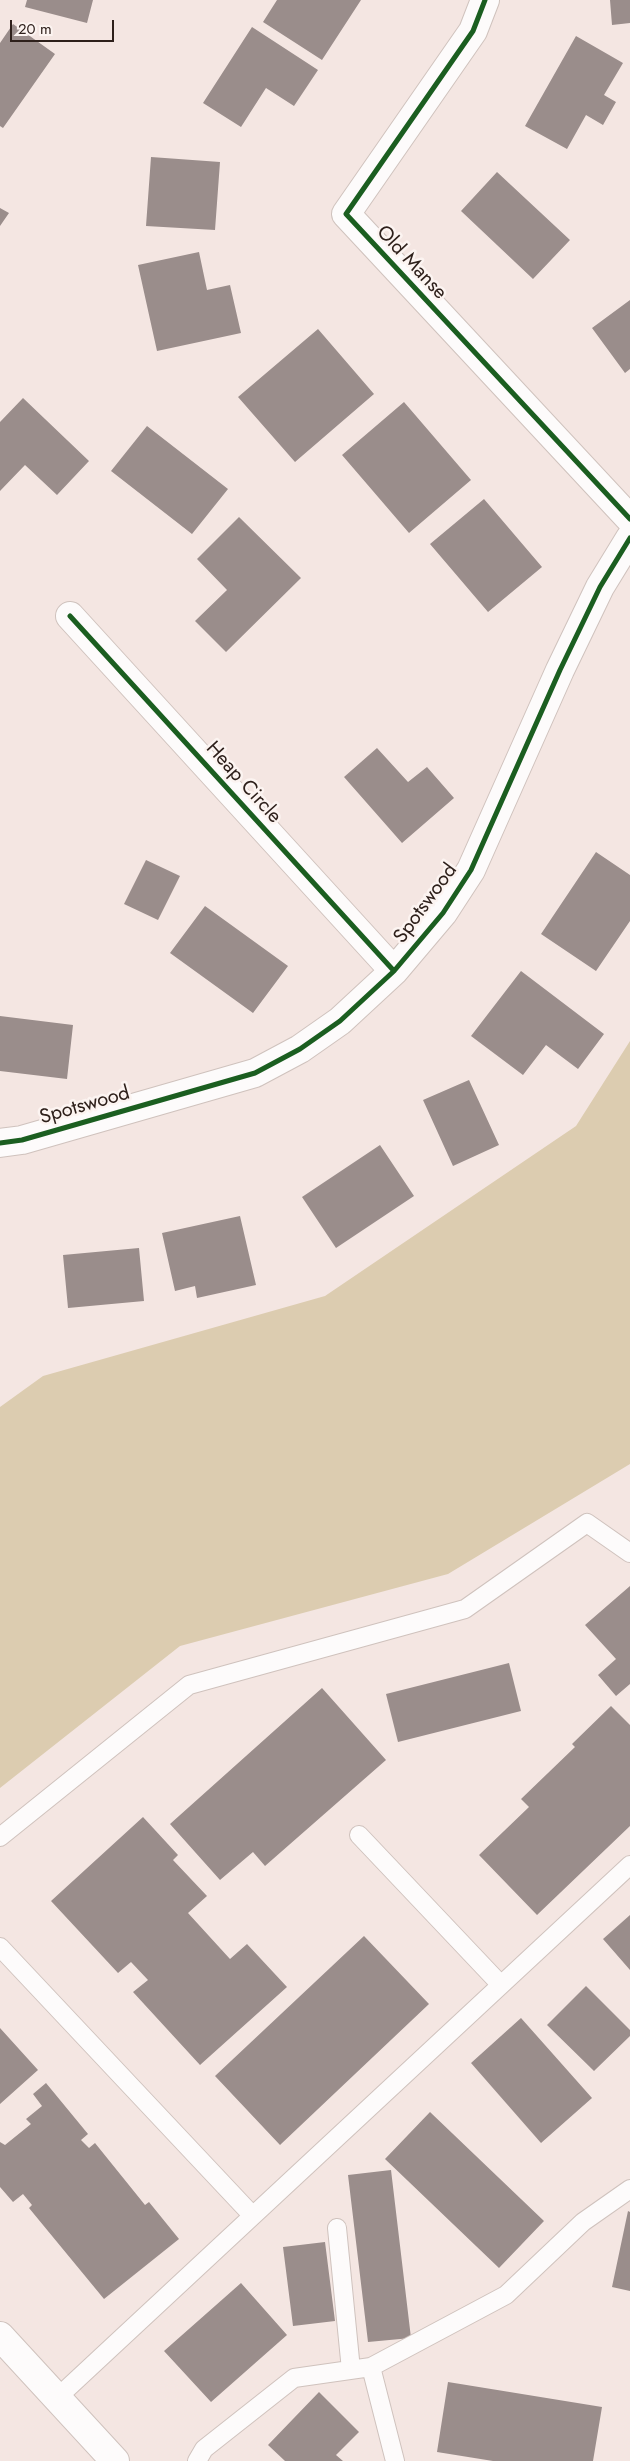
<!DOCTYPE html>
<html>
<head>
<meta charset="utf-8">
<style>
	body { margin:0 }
	#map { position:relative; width:630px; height:2461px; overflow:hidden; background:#f4e6e2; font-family:Jost,sans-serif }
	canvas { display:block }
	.scale { position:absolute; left:10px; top:20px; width:104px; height:22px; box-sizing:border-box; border:2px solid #2e201b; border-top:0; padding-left:6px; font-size:15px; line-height:18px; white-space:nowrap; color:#2e201b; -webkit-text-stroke:4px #fcf4f1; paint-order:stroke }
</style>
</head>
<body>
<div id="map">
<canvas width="630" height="2461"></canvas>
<div class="scale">20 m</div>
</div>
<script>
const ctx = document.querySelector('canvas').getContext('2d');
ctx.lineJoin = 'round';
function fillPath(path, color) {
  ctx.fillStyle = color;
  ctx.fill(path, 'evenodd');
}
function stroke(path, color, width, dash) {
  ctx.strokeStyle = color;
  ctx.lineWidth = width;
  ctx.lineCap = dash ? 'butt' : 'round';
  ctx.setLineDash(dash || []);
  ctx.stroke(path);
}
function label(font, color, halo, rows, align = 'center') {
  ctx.font = font + ' Jost,sans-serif';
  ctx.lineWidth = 5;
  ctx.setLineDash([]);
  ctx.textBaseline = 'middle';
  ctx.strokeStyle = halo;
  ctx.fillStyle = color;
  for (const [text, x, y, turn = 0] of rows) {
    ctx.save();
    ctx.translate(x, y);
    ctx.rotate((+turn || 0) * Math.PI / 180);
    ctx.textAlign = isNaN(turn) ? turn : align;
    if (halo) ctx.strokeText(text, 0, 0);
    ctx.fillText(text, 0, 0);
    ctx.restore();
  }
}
fillPath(new Path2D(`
	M 630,1041 L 630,1464 L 448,1574 L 180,1646 L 0,1788 L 0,1407 L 43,1376 L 325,1296 L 576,1126 Z`), '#dcccb0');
fillPath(new Path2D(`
	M 27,0 L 93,0 L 87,23 L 25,7 Z
	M 277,0 L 361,0 L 322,60 L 263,22 Z
	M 610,0 L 630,0 L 630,23 L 612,25 Z
	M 13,24 L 55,54 L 3,128 L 0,126 L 0,43 Z
	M 252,27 L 318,70 L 294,106 L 266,88 L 241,127 L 203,103 Z
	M 576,36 L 623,63 L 604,95 L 616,102 L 603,125 L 586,115 L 567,149 L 525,126 Z
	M 151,157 L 220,162 L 215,230 L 146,226 Z
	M 497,172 L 570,240 L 533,279 L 461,211 Z
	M 0,208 L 9,213 L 0,226 Z
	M 199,252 L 207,290 L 230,285 L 241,333 L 157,351 L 138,265 Z
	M 630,300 L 630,369 L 625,373 L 592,328 Z
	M 318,329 L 374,394 L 295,462 L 238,397 Z
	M 23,398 L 89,461 L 57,495 L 25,465 L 0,491 L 0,422 Z
	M 404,402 L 471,480 L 409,533 L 342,455 Z
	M 147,426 L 228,489 L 192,534 L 111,471 Z
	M 484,499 L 542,567 L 488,612 L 430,544 Z
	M 239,517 L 301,578 L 226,652 L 195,621 L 227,590 L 197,559 Z
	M 377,748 L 408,782 L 427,767 L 454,798 L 402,843 L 344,777 Z
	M 596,852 L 630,875 L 630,921 L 596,971 L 541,934 Z
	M 146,860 L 180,876 L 158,920 L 124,904 Z
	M 205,906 L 288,966 L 253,1013 L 170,953 Z
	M 521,971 L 604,1034 L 578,1069 L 546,1045 L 523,1075 L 471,1036 Z
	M 0,1016 L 73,1025 L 67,1079 L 0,1071 Z
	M 469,1080 L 499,1145 L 453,1166 L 423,1100 Z
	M 380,1145 L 414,1196 L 336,1248 L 302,1197 Z
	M 240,1216 L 256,1285 L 197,1298 L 195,1286 L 175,1291 L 162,1233 Z
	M 139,1248 L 144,1301 L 68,1308 L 63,1255 Z
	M 630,1586 L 630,1684 L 616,1696 L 598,1675 L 616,1659 L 585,1625 Z
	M 509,1663 L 521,1711 L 398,1742 L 386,1694 Z
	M 322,1688 L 386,1760 L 265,1866 L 253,1852 L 220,1880 L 170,1824 Z
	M 611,1706 L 630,1725 L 630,1826 L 537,1915 L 479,1855 L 529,1807 L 521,1799 L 575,1747 L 572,1744 Z
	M 143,1817 L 178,1855 L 173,1860 L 207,1896 L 188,1913 L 230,1959 L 247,1944 L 287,1987 L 200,2065 L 133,1992 L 148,1980 L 131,1962 L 118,1973 L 51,1901 Z
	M 630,1915 L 630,1970 L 603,1939 Z
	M 364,1936 L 429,2004 L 280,2145 L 215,2076 Z
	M 586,1986 L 630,2030 L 630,2036 L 594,2071 L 547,2025 Z
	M 521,2018 L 592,2098 L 541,2143 L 471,2063 Z
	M 0,2028 L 38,2070 L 0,2104 Z
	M 46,2083 L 88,2134 L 81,2140 L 89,2148 L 95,2143 L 145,2205 L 149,2202 L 179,2239 L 104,2299 L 29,2208 L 32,2205 L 23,2194 L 13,2202 L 0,2187 L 0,2142 L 5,2145 L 31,2124 L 26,2119 L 42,2106 L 33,2094 Z
	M 430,2112 L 544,2221 L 499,2268 L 385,2159 Z
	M 391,2170 L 411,2338 L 368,2342 L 348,2175 Z
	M 628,2211 L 630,2212 L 630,2291 L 612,2287 Z
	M 325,2242 L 335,2321 L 293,2326 L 283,2247 Z
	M 241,2283 L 287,2335 L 211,2402 L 164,2351 Z
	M 448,2382 L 602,2407 L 593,2461 L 493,2461 L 437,2452 Z
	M 319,2392 L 359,2432 L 336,2455 L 343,2461 L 285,2461 L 268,2445 Z`), '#9a8d8b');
const service = new Path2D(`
	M 0,1837 L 189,1685 L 465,1609 L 587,1523 L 630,1553
	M 0,1947 L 252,2215
	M 501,1985 L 630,1865
	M 337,2228 L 351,2370
	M 371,2367 L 506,2295 L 583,2222 L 630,2189
	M 57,2398 L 501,1985 L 359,1835
	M 197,2461 L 204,2449 L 294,2378 L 371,2367 L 395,2461`);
const minor = new Path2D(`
	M 485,0 L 473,31 L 346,214 L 630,519
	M 70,616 L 394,971
	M 0,1143 L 22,1140 L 255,1073 L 300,1049 L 340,1021 L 394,971 L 443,913 L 471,870 L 560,670 L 600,587 L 630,538`);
const secondary = new Path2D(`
	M 0,2336 L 115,2461`);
stroke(service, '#cfc2bd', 20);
stroke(minor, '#cfc2bd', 30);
stroke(secondary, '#cfc2bd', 30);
stroke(service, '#fdfbfb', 18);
stroke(minor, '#fdfbfb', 28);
stroke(secondary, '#fdfbfb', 28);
stroke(new Path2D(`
	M 485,0 L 473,31 L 346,214 L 630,519
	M 70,616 L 394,971
	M 0,1143 L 22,1140 L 255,1073 L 300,1049 L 340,1021 L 394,971 L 443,913 L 471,870 L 560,670 L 600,587 L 630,538`), '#1b5e20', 5);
label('20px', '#2e201b', '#fcf4f1', [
	["Old Manse",411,263,47],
	["Heap Circle",243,783,48],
	["Spotswood",426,904,-54],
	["Spotswood",85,1106,-16]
]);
</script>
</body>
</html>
